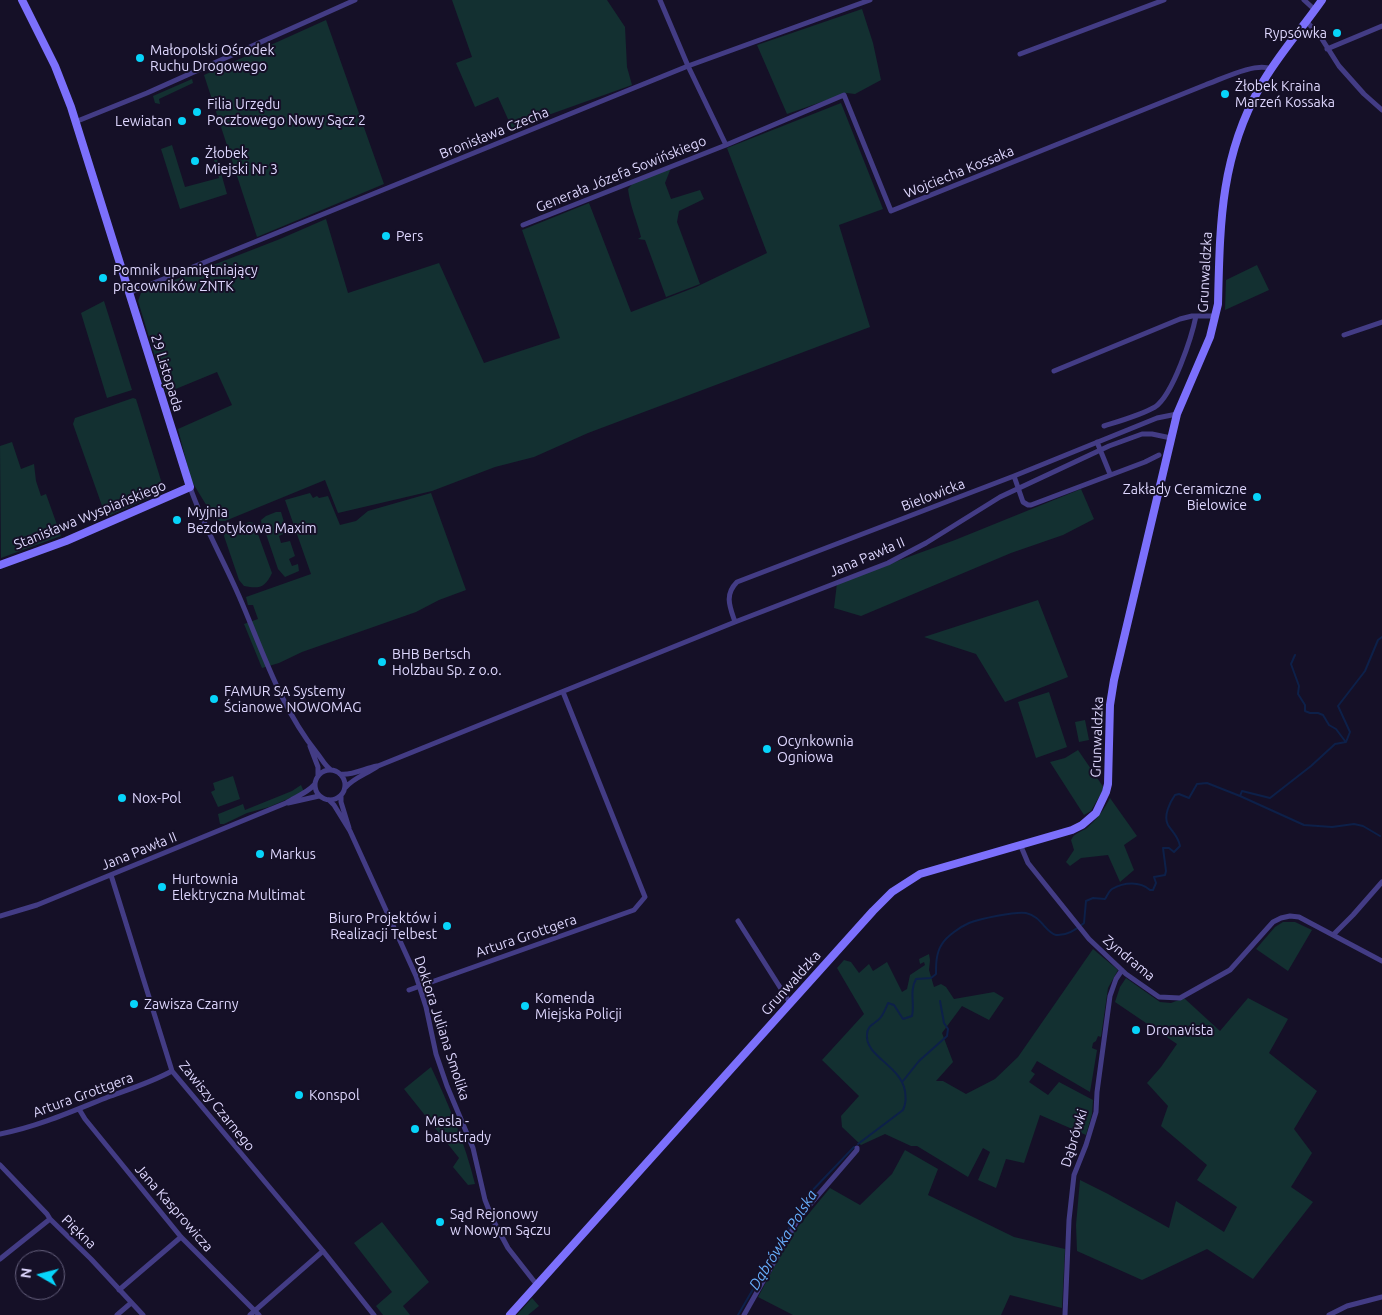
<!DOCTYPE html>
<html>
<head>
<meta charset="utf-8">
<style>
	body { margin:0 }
	#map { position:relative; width:1382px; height:1315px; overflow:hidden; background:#151027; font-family:Ubuntu,sans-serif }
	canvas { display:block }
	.north { position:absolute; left:15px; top:1250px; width:50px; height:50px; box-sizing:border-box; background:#151027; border:1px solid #65607d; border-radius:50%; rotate:278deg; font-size:14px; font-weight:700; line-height:20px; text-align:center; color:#ded7fe }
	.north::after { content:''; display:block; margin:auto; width:18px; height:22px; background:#07d4fa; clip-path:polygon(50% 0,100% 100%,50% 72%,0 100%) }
</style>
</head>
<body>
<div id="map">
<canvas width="1382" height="1315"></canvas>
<div class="north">N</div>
</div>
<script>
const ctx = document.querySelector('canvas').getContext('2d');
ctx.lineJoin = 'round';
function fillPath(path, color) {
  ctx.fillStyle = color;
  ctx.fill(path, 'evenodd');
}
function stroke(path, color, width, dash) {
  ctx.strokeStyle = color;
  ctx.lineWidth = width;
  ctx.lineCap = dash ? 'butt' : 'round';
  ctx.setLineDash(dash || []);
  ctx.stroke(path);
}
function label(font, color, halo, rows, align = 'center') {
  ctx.font = font + ' Ubuntu,sans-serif';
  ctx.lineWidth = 4;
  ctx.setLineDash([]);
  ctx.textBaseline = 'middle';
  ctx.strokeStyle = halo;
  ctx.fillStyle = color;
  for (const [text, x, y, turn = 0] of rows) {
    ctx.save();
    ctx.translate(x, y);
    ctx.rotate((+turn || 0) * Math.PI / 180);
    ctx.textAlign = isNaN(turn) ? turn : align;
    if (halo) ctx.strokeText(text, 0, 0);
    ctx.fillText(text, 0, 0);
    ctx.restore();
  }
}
fillPath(new Path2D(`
	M 452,0 L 607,0 L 625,27 L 627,67 L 632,85 L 512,128 L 498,97 L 475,107 L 456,63 L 472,57 Z
	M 862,9 L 873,43 L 881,80 L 855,94 L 847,93 L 787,114 L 757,45 Z
	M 326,20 L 384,184 L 257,237 L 204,75 Z
	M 192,79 L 193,83 L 159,99 L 160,104 L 155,103 L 153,96 Z
	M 841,103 L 883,209 L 839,225 L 870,327 L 588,433 L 534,457 L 495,467 L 432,491 L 338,513 L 325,480 L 225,521 L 219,521 L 205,503 L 191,480 L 178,429 L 232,405 L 217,372 L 166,393 L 138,301 L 141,293 L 280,239 L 326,219 L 348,293 L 439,263 L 484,363 L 560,338 L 522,230 L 589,203 L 631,312 L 696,287 L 767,253 L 727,148 Z
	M 172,145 L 185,187 L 219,178 L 214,160 L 217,159 L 227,194 L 180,209 L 161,149 Z
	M 671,168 L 665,183 L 671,199 L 700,190 L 704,199 L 679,211 L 677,222 L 700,284 L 666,297 L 645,240 L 638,239 L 641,237 C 637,221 630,206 628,189 L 633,183 Z
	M 1257,265 L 1269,290 L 1225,310 L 1226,280 Z
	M 104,301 L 132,390 L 107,398 L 81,313 Z
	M 133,398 L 136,399 L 163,487 L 163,492 L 106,517 L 73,424 L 75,418 Z
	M 12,442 L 21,469 L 34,464 L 36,481 L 41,496 L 46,494 L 61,536 L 1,558 L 0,446 Z
	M 1081,489 L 1094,519 L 1063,535 L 1011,553 L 861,616 L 834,608 L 837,583 L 955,540 Z
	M 310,493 L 313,498 L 317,496 L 319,498 L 328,496 L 340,525 L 356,521 L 368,511 L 431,493 L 466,590 L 439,600 L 416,612 L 302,652 L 279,663 L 262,668 L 244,624 L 258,619 L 253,605 L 248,605 L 246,597 L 311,574 L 285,500 Z
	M 276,512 L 281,512 L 287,532 L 279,536 L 281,543 L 290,541 L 295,556 L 289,559 L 292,566 L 298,564 L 299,571 L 285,577 L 278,569 L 265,531 L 263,532 L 261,520 L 266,516 Z
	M 249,522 L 254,523 L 272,573 C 265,588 259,589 244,586 L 239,580 L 224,536 L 225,532 Z
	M 1038,600 L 1068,677 L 1005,702 L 976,654 L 924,637 Z
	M 1049,692 L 1067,747 L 1036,758 L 1018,702 Z
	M 1085,720 L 1089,740 L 1079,742 L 1075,722 Z
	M 1078,750 L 1104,788 L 1091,811 L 1084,815 L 1050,762 L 1065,758 Z
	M 233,776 L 240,799 L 218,807 L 211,792 L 215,790 L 213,783 Z
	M 301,785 L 304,792 L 269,807 L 247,813 L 224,824 L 220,824 L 218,814 L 221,813 L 243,804 L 245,810 L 292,791 Z
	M 1110,798 L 1137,836 L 1124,845 L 1134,870 L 1120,882 L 1108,855 L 1081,858 L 1070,866 L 1066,862 L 1074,850 L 1071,840 C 1074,833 1081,832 1087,828 C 1097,819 1104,810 1110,798 Z
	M 1283,922 L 1295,922 L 1312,930 L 1288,971 L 1256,949 L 1275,927 Z
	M 1093,949 L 1118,970 L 1108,988 L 1101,1037 L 1098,1036 L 1096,1041 L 1093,1043 L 1092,1048 L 1097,1050 L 1090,1092 L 1037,1061 L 1031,1071 L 1035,1074 L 1029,1082 L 1048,1095 L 1059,1082 L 1093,1100 L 1092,1114 L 1086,1135 L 1040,1115 L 1024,1163 L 1006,1159 L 996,1188 L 978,1180 L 990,1152 L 983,1148 L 968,1177 L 917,1146 L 911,1146 L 885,1134 L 861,1145 L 842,1127 L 841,1116 L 859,1096 L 822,1060 L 864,1014 L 837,968 L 844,960 L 851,962 L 859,973 L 869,964 L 873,971 L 887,962 L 902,992 L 907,989 L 910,975 L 925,965 L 924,962 L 920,964 L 919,959 L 929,954 L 930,960 L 929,970 L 934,987 L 941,984 L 946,987 L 954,999 L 994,992 L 1004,998 L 989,1020 L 962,1006 L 942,1033 L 953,1062 L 936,1081 L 943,1081 L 966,1094 L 995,1079 L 1018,1057 Z
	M 1126,978 L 1160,1002 L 1171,1003 L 1184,998 L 1220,1031 L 1248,998 L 1288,1019 L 1269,1053 L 1317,1091 L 1294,1129 L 1312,1153 L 1291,1187 L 1313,1202 L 1253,1279 L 1207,1249 L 1142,1280 L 1077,1251 L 1076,1225 L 1080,1180 L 1108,1194 L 1169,1228 L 1176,1201 L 1224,1232 L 1237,1207 L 1197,1180 L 1207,1165 L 1161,1126 L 1168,1106 L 1147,1083 L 1161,1067 L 1177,1044 L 1115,1002 L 1120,987 Z
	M 431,1067 C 449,1105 465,1143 475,1184 L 468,1185 L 453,1167 L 459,1158 L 404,1089 Z
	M 905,1150 L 938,1169 L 928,1195 L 1014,1237 L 1065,1249 L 1062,1308 L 1010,1295 L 1001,1315 L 793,1315 L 758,1297 L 792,1234 L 830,1188 L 860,1205 L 892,1174 Z
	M 382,1222 L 429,1282 L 403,1306 L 410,1315 L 383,1315 L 376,1306 L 392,1292 L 354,1243 Z
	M 532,1298 L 539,1306 L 528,1315 L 517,1315 Z`), '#133031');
stroke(new Path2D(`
	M 1295,655 L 1291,664 L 1299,686 L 1298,694 L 1305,705 L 1305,711 L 1310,713 L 1318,713 L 1323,715 L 1329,725 L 1336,729 L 1345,741
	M 1240,796 L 1304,825 L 1332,827 L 1354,824 L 1363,826 L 1380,836
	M 903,1081 L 919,1061 L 947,1036 L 948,1029 L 944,1023 L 940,1001
	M 858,1144 L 903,1110 C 906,1103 906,1099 905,1091 C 901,1066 865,1056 867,1035 C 867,1024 876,1024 881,1017 C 884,1013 886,1008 888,1003 L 894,1005 L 903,1019 L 912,1016 C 915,1003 909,992 916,979 L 931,978 L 936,974 C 936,964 936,953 942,944 C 947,936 960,927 969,923 C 979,919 1016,911 1026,913 C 1041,916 1046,933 1056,935 C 1067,936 1076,930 1084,923 L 1086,901 L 1093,898 L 1105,899 C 1107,896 1109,891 1112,889 C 1124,882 1140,881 1150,890 L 1153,890 L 1156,883 L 1154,877 L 1165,875 L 1166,871 L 1163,848 L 1169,848 L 1174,852 L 1180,846 C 1178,836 1173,833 1168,825 C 1163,816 1170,802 1175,795 L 1179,794 L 1189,798 L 1197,784 L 1207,783 L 1240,796 L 1242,791 L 1270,798 L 1311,766 L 1335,744 L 1346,742 L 1350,732 L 1338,706 L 1365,671 L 1378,640 L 1382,637
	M 738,1315 L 808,1195 L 854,1147`), '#0d2049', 2);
stroke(new Path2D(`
	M 660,0 L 688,66 L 726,145
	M 1304,0 L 1315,10
	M 1306,21 L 1320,36 L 1339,66 L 1364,94 L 1382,110
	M 1327,49 L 1382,26
	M 1020,54 L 1164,0
	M 75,122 L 147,93 L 355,0
	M 523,225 L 726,145 L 844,95 L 891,211 L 1205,85 C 1222,79 1255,62 1271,69
	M 129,293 L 688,66 L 870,0
	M 1344,335 L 1382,322
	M 1054,371 L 1180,319 L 1192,316 L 1216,316
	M 1104,426 C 1120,421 1141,415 1155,407 C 1173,395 1192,336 1196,316
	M 1097,442 L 1110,474
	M 1014,476 L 1023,502 L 1028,505 L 1031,505 L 1145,462 L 1159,455
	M 190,487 C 203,525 223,559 239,596 C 262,649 280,707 317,753 C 322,759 324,765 331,770
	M 735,622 C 730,607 724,595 737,582 L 1014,476 L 1157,418 L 1177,414
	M 310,746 L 318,767 L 318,775
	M315 785a15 15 0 1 1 30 0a15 15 0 1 1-30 0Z
	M 340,774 C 352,776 365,768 377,766
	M 345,788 C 353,778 367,774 378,766 L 735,622 L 888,563 L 926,543 L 1000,497 L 1109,446 L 1142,434 L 1152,434 L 1171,438
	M 341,795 L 341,802 L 349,828
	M 329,800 L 334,805 L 350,831 L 416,976 L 426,1007 L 436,1054 L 447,1086 L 473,1148 L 485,1200 L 493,1220 L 508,1248 L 537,1285
	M 288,803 L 319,796
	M 1020,844 L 1028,863 L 1089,939 L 1126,974 L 1159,997 L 1180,998 L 1230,970 L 1273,922 L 1281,918 L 1290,916 L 1299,917 L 1382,961
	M 111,875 L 172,1071 L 323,1251 L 374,1315
	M 0,916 L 37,905 L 286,803 C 295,797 307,793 314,785
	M 738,921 L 790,1003
	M 1333,935 L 1353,915 L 1382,882
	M 409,990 L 634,910 L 645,897 L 563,692
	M 79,1109 L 85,1119 L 181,1237 L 259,1315
	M 0,1134 C 37,1127 73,1111 108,1097 C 130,1089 152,1082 172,1071
	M 0,1165 L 47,1214 L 50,1219 L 91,1259 L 143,1315
	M 0,1259 L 50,1219
	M 119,1290 L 181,1237
	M 117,1315 L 131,1303
	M 250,1315 L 323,1251
	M 744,1315 L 800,1216 L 857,1150 L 857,1148
	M 1065,1315 L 1069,1220 L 1074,1175 L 1086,1145 L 1096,1112 L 1097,1092 L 1110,996 L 1116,979 L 1122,970
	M 1329,1315 L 1347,1306 L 1382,1297`), '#433c85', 5);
stroke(new Path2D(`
	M 0,565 L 66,541 L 190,487 L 71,107 L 55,66 L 22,0
	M 510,1315 L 873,911 L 892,892 L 920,874 L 1072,830 L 1082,825 L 1096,813 L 1106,792 L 1108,784 L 1110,705 L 1114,680 L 1177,414 L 1210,337 L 1218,304 C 1220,225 1220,158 1260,87 C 1277,56 1302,29 1322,0`), '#7c70fc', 8);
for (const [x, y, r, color] of [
	[1337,33,5,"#07d4fa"],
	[140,58,5,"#07d4fa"],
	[1225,94,5,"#07d4fa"],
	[197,112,5,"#07d4fa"],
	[182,121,5,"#07d4fa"],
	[195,161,5,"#07d4fa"],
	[386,236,5,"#07d4fa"],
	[103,278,5,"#07d4fa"],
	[1257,497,5,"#07d4fa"],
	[177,520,5,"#07d4fa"],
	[382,662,5,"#07d4fa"],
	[214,699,5,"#07d4fa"],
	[767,749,5,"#07d4fa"],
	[122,798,5,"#07d4fa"],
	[260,854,5,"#07d4fa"],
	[162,887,5,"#07d4fa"],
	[447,926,5,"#07d4fa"],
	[134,1004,5,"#07d4fa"],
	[525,1006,5,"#07d4fa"],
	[1136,1030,5,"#07d4fa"],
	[299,1095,5,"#07d4fa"],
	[415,1129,5,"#07d4fa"],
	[440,1222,5,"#07d4fa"]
]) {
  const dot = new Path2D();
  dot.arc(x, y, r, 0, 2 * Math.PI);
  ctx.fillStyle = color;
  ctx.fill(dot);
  stroke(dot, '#151027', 2);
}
label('14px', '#ded7fe', '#151027', [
	["Rypsówka",1327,33,"right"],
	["Małopolski Ośrodek",150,50],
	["Ruchu Drogowego",150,66],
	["Żłobek Kraina",1235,86],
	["Marzeń Kossaka",1235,102],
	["Filia Urzędu",207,104],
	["Pocztowego Nowy Sącz 2",207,120],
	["Lewiatan",172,121,"right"],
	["Żłobek",205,153],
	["Miejski Nr 3",205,169],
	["Pers",396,236],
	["Pomnik upamiętniający",113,270],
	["pracowników ZNTK",113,286],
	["Zakłady Ceramiczne",1247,489,"right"],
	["Bielowice",1247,505,"right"],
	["Myjnia",187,512],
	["Bezdotykowa Maxim",187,528],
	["BHB Bertsch",392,654],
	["Holzbau Sp. z o.o.",392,670],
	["FAMUR SA Systemy",224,691],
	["Ścianowe NOWOMAG",224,707],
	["Ocynkownia",777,741],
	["Ogniowa",777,757],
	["Nox-Pol",132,798],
	["Markus",270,854],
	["Hurtownia",172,879],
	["Elektryczna Multimat",172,895],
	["Biuro Projektów i",437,918,"right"],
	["Realizacji Telbest",437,934,"right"],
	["Komenda",535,998],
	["Miejska Policji",535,1014],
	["Zawisza Czarny",144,1004],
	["Dronavista",1146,1030],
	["Konspol",309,1095],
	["Mesla -",425,1121],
	["balustrady",425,1137],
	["Sąd Rejonowy",450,1214],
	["w Nowym Sączu",450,1230]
], 'left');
label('14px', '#ded7fe', '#151027', [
	["Bronisława Czecha",494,133,-22],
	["Wojciecha Kossaka",959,172,-22],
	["Generała Józefa Sowińskiego",621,174,-22],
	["Grunwaldzka",1205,272,-87],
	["29 Listopada",167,373,73],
	["Bielowicka",933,495,-21],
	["Stanisława Wyspiańskiego",90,515,-22],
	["Jana Pawła II",867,557,-23],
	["Grunwaldzka",1097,737,-88],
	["Jana Pawła II",139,851,-22],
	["Artura Grottgera",526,936,-19],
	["Zyndrama",1129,958,40],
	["Grunwaldzka",791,983,-48],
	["Doktora Juliana Smolika",442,1028,72],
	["Artura Grottgera",83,1095,-20],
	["Zawiszy Czarnego",217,1106,51],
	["Dąbrówki",1074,1138,-73],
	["Jana Kasprowicza",174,1208,49],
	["Piękna",79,1232,44]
]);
label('italic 15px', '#67aefc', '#151027', [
	["Dąbrówka Polska",783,1240,-58]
]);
</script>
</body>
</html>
